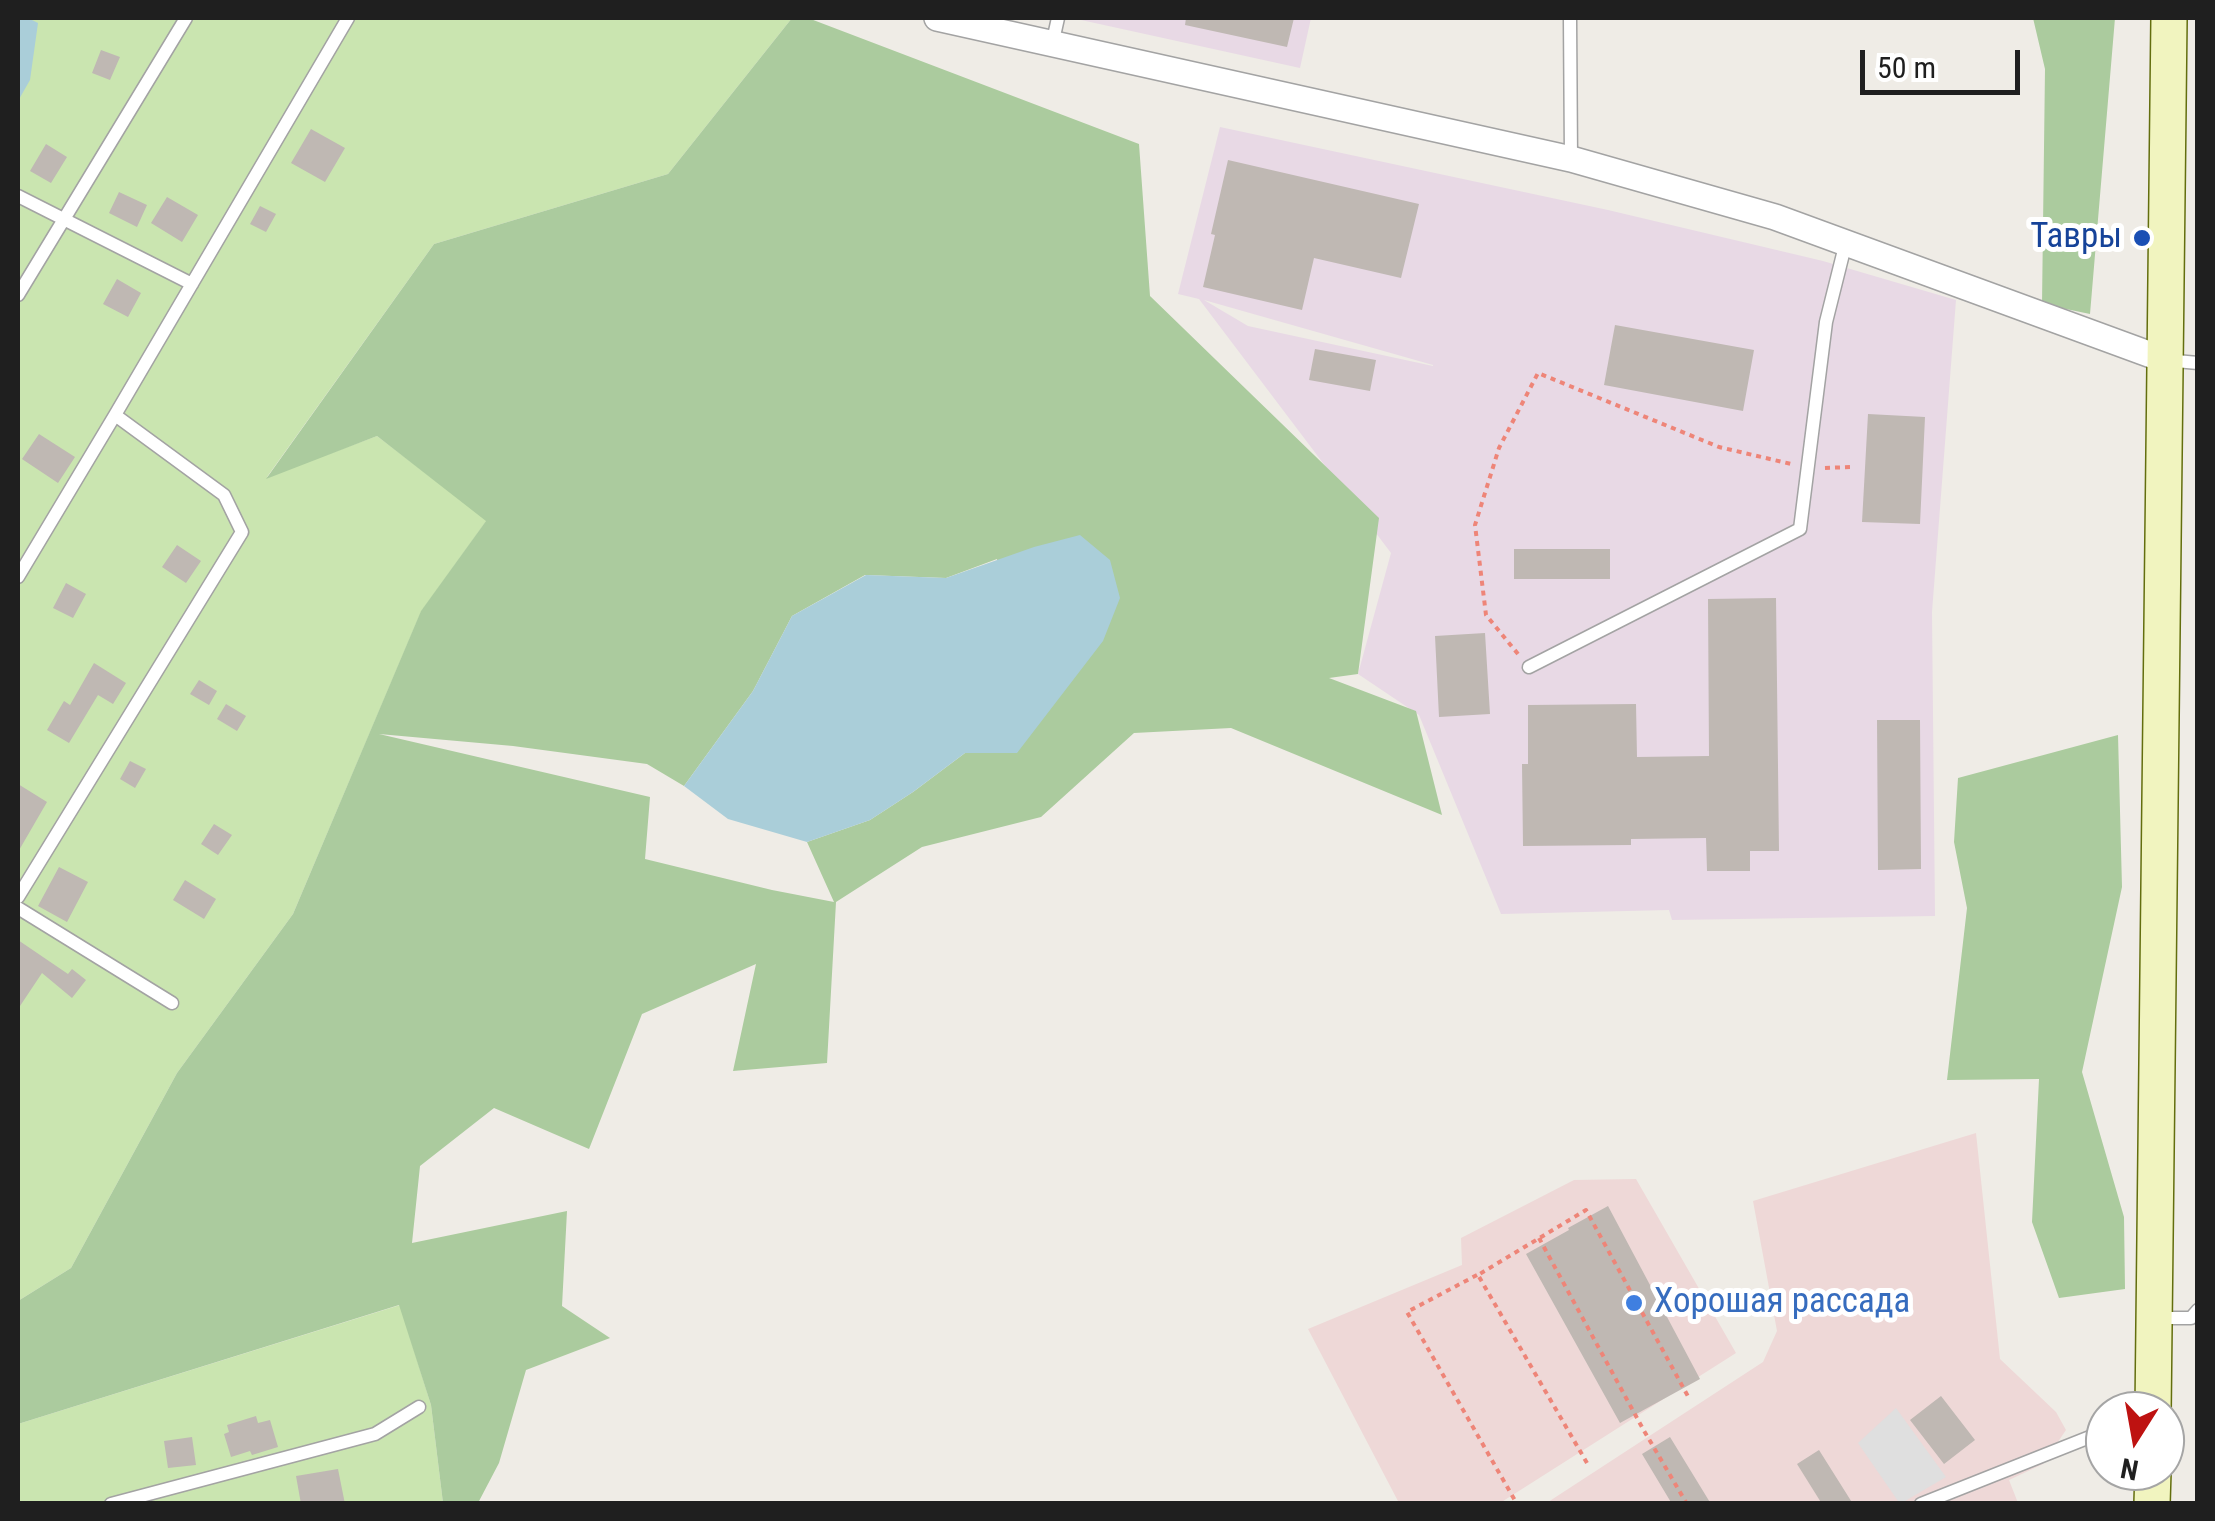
<!DOCTYPE html>
<html>
<head>
<meta charset="utf-8">
<style>
	body { margin:0 }
	#map { position:relative; width:2215px; height:1521px; overflow:hidden; background:#efece6; font-family:"Roboto Condensed",sans-serif }
	canvas { display:block }
	.frame { position:absolute; inset:0; border:20px solid #1f1f1f; pointer-events:none }
	.north { position:absolute; left:2085px; top:1391px; width:100px; height:100px; box-sizing:border-box; background:#fff; border:2px solid #a5a5a5; border-radius:50%; rotate:191deg; font-size:28px; font-weight:700; line-height:40px; text-align:center; color:#1f1f1f }
	.north::after { content:''; display:block; margin:auto; width:35px; height:45px; background:#be1211; clip-path:polygon(50% 0,100% 100%,50% 72%,0 100%) }
	.scale { position:absolute; left:1860px; top:50px; width:160px; height:45px; box-sizing:border-box; border:5px solid #1f1f1f; border-top:0; padding-left:12px; font-size:30px; line-height:35px; white-space:nowrap; color:#1f1f1f; -webkit-text-stroke:8px #fff; paint-order:stroke }
</style>
</head>
<body>
<div id="map">
<canvas width="2215" height="1521"></canvas>
<div class="frame"></div>
<div class="north">N</div>
<div class="scale">50 m</div>
</div>
<script>
const ctx = document.querySelector('canvas').getContext('2d');
ctx.lineJoin = 'round';
function fillPath(path, color) {
  ctx.fillStyle = color;
  ctx.fill(path, 'evenodd');
}
function stroke(path, color, width, dash) {
  ctx.strokeStyle = color;
  ctx.lineWidth = width;
  ctx.lineCap = dash ? 'butt' : 'round';
  ctx.setLineDash(dash || []);
  ctx.stroke(path);
}
function label(font, color, halo, rows, align = 'center') {
  ctx.font = font + ' "Roboto Condensed",sans-serif';
  ctx.lineWidth = 10;
  ctx.setLineDash([]);
  ctx.textBaseline = 'middle';
  ctx.strokeStyle = halo;
  ctx.fillStyle = color;
  for (const [text, x, y, turn = 0] of rows) {
    ctx.save();
    ctx.translate(x, y);
    ctx.rotate((+turn || 0) * Math.PI / 180);
    ctx.textAlign = isNaN(turn) ? turn : align;
    if (halo) ctx.strokeText(text, 0, 0);
    ctx.fillText(text, 0, 0);
    ctx.restore();
  }
}
fillPath(new Path2D(`
	M 1976,1133 L 2000,1359 L 2056,1412 L 2066,1430 L 2043,1464 L 2009,1480 L 2018,1503 L 1545,1504 L 1763,1362 L 1777,1331 L 1753,1201 Z
	M 1636,1179 L 1736,1353 L 1500,1503 L 1399,1503 L 1308,1329 L 1462,1265 L 1461,1238 L 1574,1180 Z`), '#eed8d7');
fillPath(new Path2D(`
	M 1072,18 L 1311,18 L 1300,68 Z
	M 1220,127 L 1608,210 L 1823,261 L 1956,300 L 1932,612 L 1935,916 L 1672,920 L 1669,910 L 1501,914 L 1419,715 L 1358,674 L 1391,553 L 1199,299 L 1178,294 ZM 1204,300 L 1433,365 L 1433,366 L 1248,326 Z`), '#e8d9e5');
fillPath(new Path2D(`
	M 18,18 L 792,18 L 668,174 L 434,244 L 267,477 L 377,436 L 487,520 L 421,612 L 293,914 L 177,1073 L 71,1268 L 18,1301 Z
	M 400,1305 L 431,1405 L 443,1503 L 18,1504 L 18,1424 Z`), '#cae5b0');
fillPath(new Path2D(`
	M 792,18 L 808,18 L 1139,144 L 1150,296 L 1379,518 L 1358,674 L 1329,678 L 1416,711 L 1442,815 L 1231,728 L 1134,733 L 1041,817 L 922,847 L 836,902 L 827,1063 L 733,1071 L 756,964 L 642,1014 L 589,1149 L 494,1108 L 420,1166 L 412,1243 L 567,1211 L 562,1306 L 610,1338 L 526,1370 L 499,1463 L 478,1503 L 443,1503 L 431,1405 L 399,1305 L 18,1424 L 18,1301 L 71,1268 L 177,1073 L 293,914 L 421,611 L 486,521 L 377,436 L 266,479 L 434,244 L 668,174 ZM 997,559 L 1018,752 L 965,753 L 913,792 L 870,820 L 807,842 L 834,902 L 772,890 L 645,859 L 650,797 L 379,734 L 513,746 L 647,764 L 684,786 L 753,691 L 792,616 L 865,575 L 946,578 Z
	M 2033,18 L 2115,18 L 2090,314 L 2042,304 L 2045,69 Z
	M 2118,735 L 2122,887 L 2082,1072 L 2124,1217 L 2125,1289 L 2059,1298 L 2032,1222 L 2039,1079 L 1947,1080 L 1967,908 L 1954,842 L 1958,778 Z`), '#abcb9e');
fillPath(new Path2D(`
	M 1896,1408 L 1946,1477 L 1900,1504 L 1858,1443 Z`), '#dfdfdf');
fillPath(new Path2D(`
	M 18,18 L 28,18 L 38,23 L 30,80 L 18,101 Z
	M 1080,535 L 1110,560 L 1120,598 L 1103,641 L 1017,753 L 965,753 L 913,792 L 870,820 L 807,842 L 728,819 L 684,786 L 753,691 L 792,616 L 866,575 L 946,578 L 1034,547 Z`), '#aaced9');
fillPath(new Path2D(`
	M 1186,18 L 1294,18 L 1287,47 L 1185,25 Z
	M 101,50 L 120,57 L 110,80 L 92,73 Z
	M 311,129 L 345,148 L 325,182 L 291,163 Z
	M 46,144 L 67,157 L 51,183 L 30,171 Z
	M 1228,160 L 1419,204 L 1401,278 L 1314,258 L 1302,310 L 1203,287 L 1215,235 L 1211,234 Z
	M 119,192 L 147,205 L 137,227 L 109,213 Z
	M 167,197 L 198,215 L 182,242 L 151,223 Z
	M 260,206 L 276,214 L 266,232 L 250,224 Z
	M 117,279 L 141,293 L 128,317 L 103,304 Z
	M 1615,325 L 1754,350 L 1743,411 L 1604,385 Z
	M 1315,349 L 1376,360 L 1370,391 L 1309,380 Z
	M 1868,414 L 1925,417 L 1920,524 L 1862,522 Z
	M 39,434 L 75,457 L 58,483 L 22,459 Z
	M 177,545 L 201,561 L 186,583 L 162,567 Z
	M 1514,549 L 1610,549 L 1610,579 L 1514,579 Z
	M 66,583 L 86,594 L 73,618 L 53,608 Z
	M 1776,598 L 1779,851 L 1750,851 L 1750,871 L 1707,871 L 1706,838 L 1631,839 L 1631,845 L 1523,846 L 1522,764 L 1528,764 L 1528,705 L 1636,704 L 1637,757 L 1709,756 L 1708,599 Z
	M 1485,633 L 1490,714 L 1439,717 L 1435,636 Z
	M 94,663 L 126,683 L 113,704 L 98,695 L 69,743 L 47,730 L 64,701 L 70,705 Z
	M 199,680 L 217,691 L 209,705 L 190,694 Z
	M 226,704 L 246,716 L 237,731 L 217,719 Z
	M 1877,720 L 1920,720 L 1921,869 L 1878,870 Z
	M 130,761 L 146,769 L 135,788 L 120,779 Z
	M 18,784 L 47,802 L 18,852 Z
	M 214,824 L 232,835 L 218,855 L 201,844 Z
	M 59,867 L 88,882 L 67,922 L 38,906 Z
	M 185,880 L 216,899 L 204,919 L 173,900 Z
	M 18,940 L 68,974 L 72,969 L 86,980 L 72,998 L 42,973 L 18,1009 Z
	M 1608,1206 L 1700,1379 L 1620,1423 L 1526,1254 L 1569,1230 L 1568,1228 Z
	M 1941,1396 L 1975,1440 L 1944,1464 L 1910,1420 Z
	M 256,1416 L 258,1423 L 270,1420 L 278,1447 L 252,1455 L 250,1451 L 231,1457 L 224,1434 L 229,1432 L 227,1425 Z
	M 192,1437 L 196,1465 L 168,1468 L 164,1441 Z
	M 1670,1437 L 1711,1504 L 1672,1504 L 1642,1454 Z
	M 1819,1450 L 1853,1504 L 1822,1504 L 1797,1464 Z
	M 338,1469 L 345,1504 L 301,1504 L 296,1476 Z`), '#bfb8b3');
const service = new Path2D(`
	M 1570,18 L 1571,159
	M 1052,45 L 1058,18
	M 18,196 L 192,284
	M 18,295 L 186,18
	M 2165,360 L 2198,363
	M 18,577 L 115,415 L 348,18
	M 1529,667 L 1800,529 L 1826,322 L 1846,242
	M 18,897 L 242,532 L 224,495 L 115,415
	M 18,908 L 172,1003
	M 2154,1318 L 2191,1318 L 2198,1310
	M 111,1504 L 375,1434 L 419,1407
	M 1921,1504 L 2105,1431`);
const minor = new Path2D(`
	M 937,18 L 1571,159 L 1775,217 L 2165,360`);
const secondary = new Path2D(`
	M 2153,1411 L 2169,18
	M 2152,1504 L 2153,1471`);
stroke(service, '#a3a3a3', 15);
stroke(minor, '#a3a3a3', 28);
stroke(secondary, '#636e0e', 38);
stroke(new Path2D(`
	M 1825,468 L 1850,467
	M 1518,654 L 1486,615 L 1475,525 L 1499,448 L 1538,373 L 1719,447 L 1791,464
	M 1539,1238 L 1643,1429 L 1687,1504
	M 1477,1275 L 1407,1312 L 1517,1504
	M 1587,1463 L 1478,1275 L 1586,1210 L 1690,1400`), '#ee8578', 4, [5, 5]);
stroke(service, '#fff', 12);
stroke(minor, '#fff', 25);
stroke(secondary, '#f1f4bf', 35);
for (const [x, y, r, color] of [
	[2142,238,10,"#1a4fb4"],
	[1634,1303,10,"#3f7fe0"]
]) {
  const dot = new Path2D();
  dot.arc(x, y, r, 0, 2 * Math.PI);
  ctx.fillStyle = color;
  ctx.fill(dot);
  stroke(dot, '#fff', 4);
}
label('35px', '#164399', '#fff', [
	["Тавры",2122,238]
], 'right');
label('35px', '#366cbe', '#fff', [
	["Хорошая рассада",1654,1303]
], 'left');
</script>
</body>
</html>
